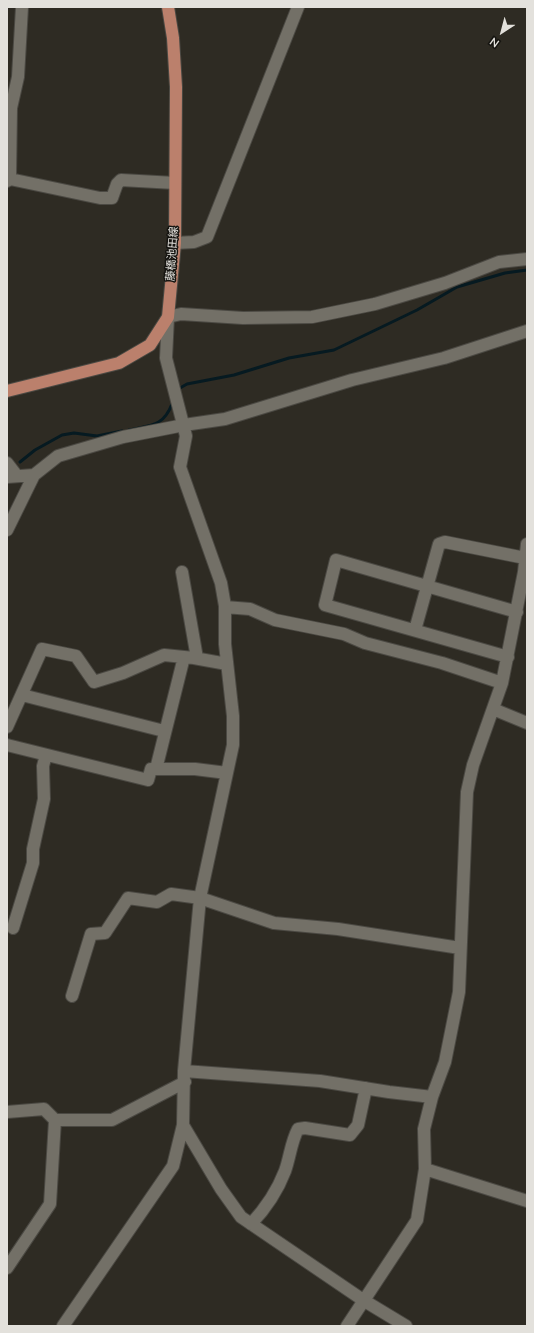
<!DOCTYPE html>
<html>
<head>
<meta charset="utf-8">
<style>
	body { margin:0 }
	#map { position:relative; width:534px; height:1333px; overflow:hidden; background:#2e2b23; font-family:"Nunito Sans",sans-serif }
	canvas { display:block }
	.frame { position:absolute; inset:0; border:8px solid #e3e1dc; pointer-events:none }
	.north { position:absolute; left:482px; top:12px; width:40px; height:40px; -webkit-text-stroke:3px #151410; paint-order:stroke; rotate:216deg; font-size:11px; font-weight:700; line-height:16px; text-align:center; color:#e3e1dc }
	.north::after { content:''; display:block; margin:auto; width:14px; height:18px; background:#e3e1dc; clip-path:polygon(50% 0,100% 100%,50% 72%,0 100%) }
</style>
</head>
<body>
<div id="map">
<canvas width="534" height="1333"></canvas>
<div class="frame"></div>
<div class="north">N</div>
</div>
<script>
const ctx = document.querySelector('canvas').getContext('2d');
ctx.lineJoin = 'round';
function stroke(path, color, width, dash) {
  ctx.strokeStyle = color;
  ctx.lineWidth = width;
  ctx.lineCap = dash ? 'butt' : 'round';
  ctx.setLineDash(dash || []);
  ctx.stroke(path);
}
function label(font, color, halo, rows, align = 'center') {
  ctx.font = font + ' "Nunito Sans","Noto Sans JP",sans-serif';
  ctx.lineWidth = 3;
  ctx.setLineDash([]);
  ctx.textBaseline = 'middle';
  ctx.strokeStyle = halo;
  ctx.fillStyle = color;
  for (const [text, x, y, turn = 0] of rows) {
    ctx.save();
    ctx.translate(x, y);
    ctx.rotate((+turn || 0) * Math.PI / 180);
    ctx.textAlign = isNaN(turn) ? turn : align;
    if (halo) ctx.strokeText(text, 0, 0);
    ctx.fillText(text, 0, 0);
    ctx.restore();
  }
}
stroke(new Path2D(`
	M 180,388 L 187,384 L 234,375 L 289,358 L 334,350 L 417,310 L 457,287 L 505,273 L 527,270
	M 129,430 C 151,425 163,427 172,404
	M 20,462 L 35,450 L 62,435 L 74,433 L 97,436 L 122,431`), '#061a21', 3);
const minor = new Path2D(`
	M 10,179 L 100,198 L 112,198 L 117,184 L 121,180 L 175,183
	M 7,181 L 10,179 L 11,108 L 18,77 L 22,7
	M 175,243 L 194,242 L 207,237 L 298,7
	M 7,463 L 17,476
	M 7,477 L 34,475
	M 7,530 L 34,475 L 58,456 L 123,437 L 184,425 L 225,419 L 352,380 L 444,358 L 527,331
	M 182,572 L 197,658
	M 225,607 L 250,609 L 275,620 L 344,634 L 365,643 L 442,663 L 502,683
	M 415,630 L 439,544 L 445,542 L 525,558
	M 508,657 L 325,605 L 336,560 L 517,612
	M 22,695 L 164,731
	M 493,709 L 527,723
	M 7,727 L 42,649 L 76,656 L 94,682 L 123,673 L 164,655 L 194,658 L 227,664
	M 7,745 L 148,780 L 151,769 L 195,769 L 227,773
	M 156,769 L 184,657
	M 13,928 L 33,863 L 33,849 L 44,799 L 43,766 L 46,755
	M 72,996 L 91,934 L 105,933 L 128,898 L 157,902 L 171,894 L 200,898 L 274,923 L 338,929 L 460,948
	M 184,1071 L 320,1081 L 389,1092 L 432,1097
	M 7,1112 L 44,1109 L 55,1120 L 112,1120 L 185,1082
	M 183,1125 L 221,1189 L 241,1217 L 363,1300 L 406,1326
	M 425,1169 L 527,1201
	M 251,1224 C 266,1208 277,1192 285,1171 C 290,1157 291,1142 298,1129 L 305,1128 L 350,1135 L 358,1125 L 366,1088
	M 7,1268 L 50,1204 L 55,1120
	M 63,1326 L 173,1166 L 183,1125 L 184,1071 L 200,898 L 233,745 L 233,716 L 225,644 L 225,606 L 221,583 L 180,467 L 186,436 L 166,358 L 168,317 L 181,314 L 243,318 L 312,317 L 375,304 L 445,283 L 499,262 L 527,259
	M 347,1326 L 417,1220 L 425,1169 L 424,1129 L 432,1097 L 445,1062 L 459,992 L 467,792 L 473,765 L 502,683 L 524,572 L 527,544`);
const major = new Path2D(`
	M 7,391 L 119,363 L 150,345 L 168,317 L 175,243 L 176,87 L 173,38 L 168,7`);
stroke(minor, '#4b4943', 14);
stroke(major, '#4b4943', 14);
stroke(minor, '#737067', 12);
stroke(major, '#bb806c', 12);
label('11px', '#e3e1dc', '#151410', [
	["藤橋池田線",173,254,-86]
]);
</script>
</body>
</html>
